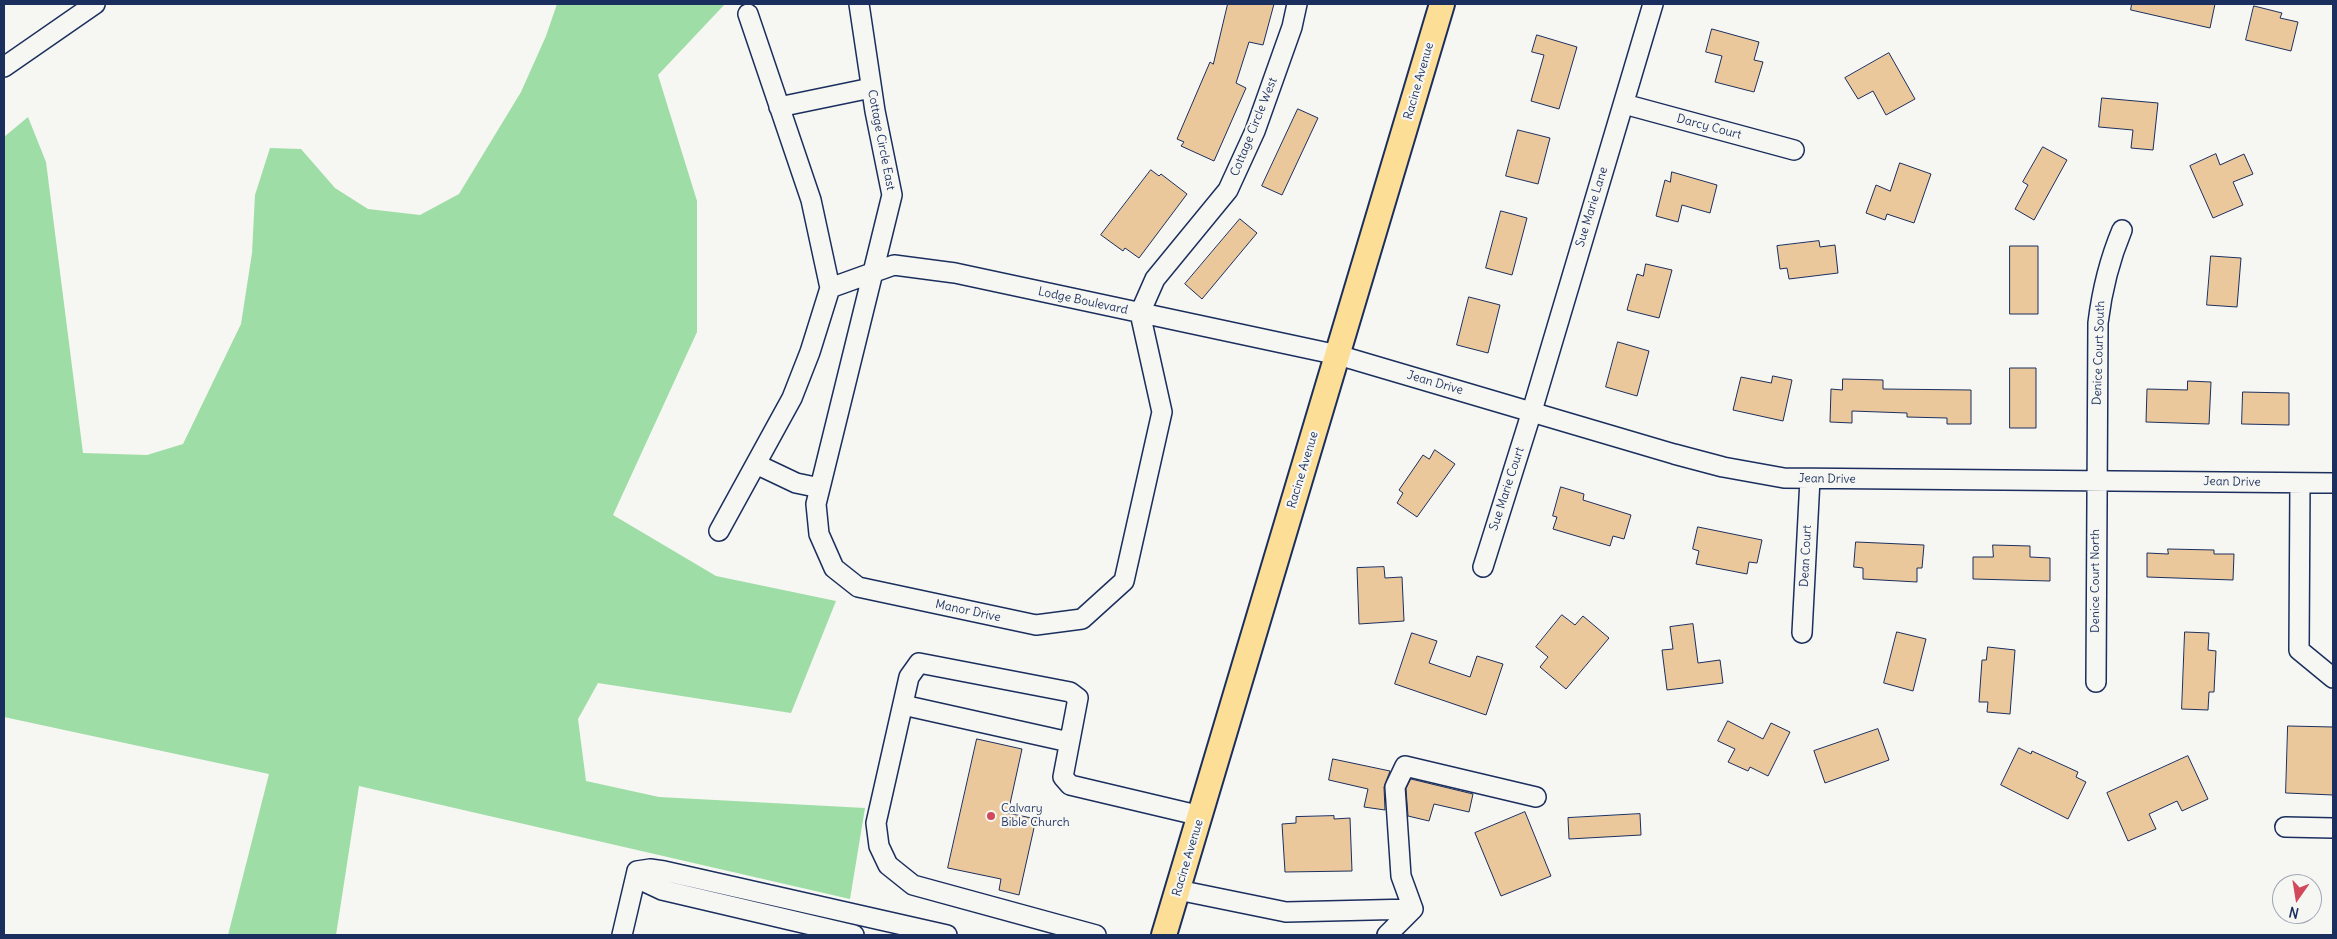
<!DOCTYPE html>
<html>
<head>
<meta charset="utf-8">
<style>
	body { margin:0 }
	#map { position:relative; width:2337px; height:939px; overflow:hidden; background:#f6f6f2; font-family:Delius,sans-serif }
	canvas { display:block }
	.frame { position:absolute; inset:0; border:5px solid #1b2f5e; pointer-events:none }
	.north { position:absolute; left:2272px; top:874px; width:50px; height:50px; box-sizing:border-box; background:#f6f6f2; border:1px solid #9ea6b7; border-radius:50%; rotate:193deg; font-size:14px; font-weight:700; line-height:20px; text-align:center; color:#1b2f5e }
	.north::after { content:''; display:block; margin:auto; width:18px; height:22px; background:#d1495b; clip-path:polygon(50% 0,100% 100%,50% 72%,0 100%) }
</style>
</head>
<body>
<div id="map">
<canvas width="2337" height="939"></canvas>
<div class="frame"></div>
<div class="north">N</div>
</div>
<script>
const ctx = document.querySelector('canvas').getContext('2d');
ctx.lineJoin = 'round';
function fillPath(path, color) {
  ctx.fillStyle = color;
  ctx.fill(path, 'evenodd');
}
function stroke(path, color, width, dash) {
  ctx.strokeStyle = color;
  ctx.lineWidth = width;
  ctx.lineCap = dash ? 'butt' : 'round';
  ctx.setLineDash(dash || []);
  ctx.stroke(path);
}
function label(font, color, halo, rows, align = 'center') {
  ctx.font = font + ' Delius,sans-serif';
  ctx.lineWidth = 4.5;
  ctx.setLineDash([]);
  ctx.textBaseline = 'middle';
  ctx.strokeStyle = halo;
  ctx.fillStyle = color;
  for (const [text, x, y, turn = 0] of rows) {
    ctx.save();
    ctx.translate(x, y);
    ctx.rotate((+turn || 0) * Math.PI / 180);
    ctx.textAlign = isNaN(turn) ? turn : align;
    if (halo) ctx.strokeText(text, 0, 0);
    ctx.fillText(text, 0, 0);
    ctx.restore();
  }
}
fillPath(new Path2D(`
	M 557,4 L 725,4 L 658,75 L 697,201 L 697,332 L 613,515 L 716,576 L 836,601 L 791,713 L 598,683 L 578,719 L 586,781 L 659,797 L 865,808 L 850,899 L 359,786 L 336,935 L 228,935 L 269,774 L 4,717 L 4,137 L 28,117 L 46,162 L 83,453 L 147,455 L 183,444 L 241,324 L 252,253 L 255,195 L 270,148 L 301,149 L 335,188 L 368,209 L 420,215 L 459,194 L 521,92 L 546,36 Z`), '#9edda6');
const building = new Path2D(`
	M 1228,4 L 1274,4 L 1263,45 L 1249,42 L 1236,83 L 1246,88 L 1214,161 L 1181,146 L 1184,142 L 1177,139 L 1210,62 L 1213,64 Z
	M 2132,4 L 2215,4 L 2210,28 L 2131,10 Z
	M 2254,6 L 2282,13 L 2280,18 L 2298,22 L 2291,51 L 2246,40 Z
	M 1712,29 L 1759,42 L 1754,60 L 1763,62 L 1754,92 L 1715,82 L 1722,56 L 1706,52 Z
	M 1537,35 L 1577,47 L 1559,109 L 1531,101 L 1544,55 L 1532,52 Z
	M 1889,53 L 1915,99 L 1886,115 L 1873,91 L 1858,99 L 1845,78 Z
	M 2102,98 L 2158,103 L 2153,150 L 2131,148 L 2133,130 L 2099,127 Z
	M 1298,109 L 1318,118 L 1282,195 L 1262,186 Z
	M 1518,130 L 1550,138 L 1538,184 L 1506,176 Z
	M 2043,147 L 2067,160 L 2034,220 L 2015,209 L 2028,185 L 2023,182 Z
	M 2216,154 L 2220,165 L 2244,154 L 2253,174 L 2233,182 L 2243,205 L 2213,218 L 2190,166 Z
	M 1900,163 L 1931,174 L 1914,223 L 1887,214 L 1885,220 L 1866,213 L 1876,185 L 1890,191 Z
	M 1151,170 L 1159,176 L 1161,174 L 1187,194 L 1139,258 L 1125,248 L 1123,251 L 1101,235 Z
	M 1672,172 L 1717,185 L 1710,213 L 1682,205 L 1678,222 L 1656,216 L 1665,180 L 1670,182 Z
	M 1501,211 L 1527,218 L 1512,275 L 1486,268 Z
	M 1240,219 L 1257,233 L 1202,299 L 1185,284 Z
	M 1819,241 L 1820,247 L 1835,245 L 1838,273 L 1789,279 L 1787,268 L 1780,269 L 1777,246 Z
	M 2010,246 L 2038,246 L 2038,314 L 2010,314 Z
	M 2211,256 L 2241,258 L 2237,307 L 2207,305 Z
	M 1646,264 L 1672,270 L 1659,318 L 1627,310 L 1637,274 L 1643,276 Z
	M 1469,297 L 1500,305 L 1488,353 L 1457,345 Z
	M 1618,342 L 1649,351 L 1637,396 L 1606,387 Z
	M 2010,368 L 2036,368 L 2036,428 L 2010,428 Z
	M 1773,376 L 1792,380 L 1783,421 L 1733,410 L 1741,377 L 1771,383 Z
	M 1843,379 L 1883,380 L 1883,389 L 1971,390 L 1971,424 L 1947,424 L 1947,418 L 1907,417 L 1907,413 L 1852,411 L 1852,423 L 1830,422 L 1831,389 L 1842,390 Z
	M 2188,381 L 2211,382 L 2209,424 L 2146,422 L 2147,389 L 2187,390 Z
	M 2243,392 L 2289,393 L 2289,425 L 2242,424 Z
	M 1435,450 L 1455,464 L 1417,517 L 1397,503 L 1403,493 L 1399,490 L 1423,455 L 1429,459 Z
	M 1561,487 L 1584,494 L 1583,500 L 1631,515 L 1624,539 L 1613,536 L 1610,546 L 1553,529 L 1557,517 L 1553,516 Z
	M 1698,527 L 1762,540 L 1757,563 L 1749,562 L 1747,574 L 1696,564 L 1699,551 L 1693,549 Z
	M 1856,542 L 1924,545 L 1922,568 L 1917,568 L 1917,582 L 1863,579 L 1863,568 L 1854,567 Z
	M 1993,545 L 2030,546 L 2030,557 L 2050,558 L 2050,581 L 1973,579 L 1973,557 L 1993,557 Z
	M 2168,549 L 2214,550 L 2214,554 L 2234,554 L 2233,580 L 2147,577 L 2147,553 L 2168,554 Z
	M 1384,567 L 1385,578 L 1402,577 L 1404,621 L 1359,624 L 1357,568 Z
	M 1562,615 L 1575,625 L 1583,616 L 1609,638 L 1566,689 L 1540,667 L 1548,657 L 1536,647 Z
	M 1693,624 L 1698,663 L 1720,660 L 1723,683 L 1667,690 L 1662,650 L 1673,649 L 1670,627 Z
	M 1897,632 L 1926,639 L 1913,691 L 1884,683 Z
	M 2185,632 L 2209,633 L 2208,650 L 2216,651 L 2214,692 L 2209,692 L 2208,710 L 2182,709 Z
	M 1412,633 L 1437,641 L 1429,663 L 1470,677 L 1477,656 L 1503,664 L 1486,715 L 1395,684 Z
	M 1988,647 L 2015,650 L 2010,714 L 1987,712 L 1988,702 L 1979,702 L 1982,660 L 1986,660 Z
	M 1728,721 L 1763,739 L 1771,723 L 1790,732 L 1768,776 L 1750,767 L 1748,771 L 1728,762 L 1735,749 L 1718,741 Z
	M 2288,726 L 2333,727 L 2333,795 L 2286,793 Z
	M 1878,729 L 1889,760 L 1825,783 L 1814,751 Z
	M 977,739 L 1022,749 L 1008,813 L 1036,819 L 1019,895 L 999,890 L 1001,879 L 948,868 Z
	M 2019,748 L 2031,754 L 2032,751 L 2078,772 L 2076,777 L 2086,782 L 2068,819 L 2001,785 Z
	M 2188,756 L 2208,799 L 2182,811 L 2177,801 L 2149,814 L 2156,829 L 2128,841 L 2107,793 Z
	M 1333,759 L 1390,771 L 1384,787 L 1385,810 L 1364,807 L 1368,789 L 1329,780 Z
	M 1411,779 L 1473,794 L 1469,812 L 1434,804 L 1429,821 L 1408,816 L 1406,789 Z
	M 1525,812 L 1551,876 L 1501,896 L 1475,833 Z
	M 1640,814 L 1641,835 L 1569,839 L 1568,818 Z
	M 1334,816 L 1334,819 L 1350,818 L 1352,871 L 1285,872 L 1282,824 L 1296,823 L 1296,817 Z`);
fillPath(building, '#ebc89c');
stroke(building, '#1b2f5e', 1);
const minor = new Path2D(`
	M 859,4 L 875,111 L 892,195 L 816,504 L 819,534 L 834,568 L 858,587 L 1036,625 L 1082,619 L 1124,581 L 1162,412 L 1140,313 L 1155,279 L 1228,190 L 1255,131 L 1292,27 L 1297,4
	M 4,67 L 95,4
	M 1624,104 L 1794,150
	M 779,107 L 871,88
	M 830,288 L 894,265 L 955,273 L 1338,355 L 1674,454 L 1723,467 L 1784,478 L 2333,483
	M 756,464 L 796,483 L 820,488
	M 2300,483 L 2299,650 L 2333,678
	M 719,531 L 792,398 L 810,352 L 830,288 L 811,200 L 748,14
	M 1483,567 L 1532,411 L 1653,4
	M 1802,633 L 1810,479
	M 2096,682 L 2098,323 C 2102,290 2109,261 2122,230
	M 903,705 L 1069,742
	M 2285,827 L 2333,828
	M 637,871 L 650,869 L 664,871 L 947,935
	M 637,871 L 645,882 L 662,890 L 854,935
	M 1178,890 L 1286,912 L 1413,909
	M 1413,909 L 1401,876 L 1395,787 L 1405,766 L 1536,797
	M 622,935 L 637,871
	M 1096,935 L 913,885 L 888,865 L 879,846 L 876,823 L 909,677 L 919,663 L 1070,692 L 1078,698 L 1063,777 L 1070,785 L 1201,816
	M 1387,935 L 1413,909`);
const major = new Path2D(`
	M 1164,935 L 1442,4`);
stroke(minor, '#1b2f5e', 22);
stroke(major, '#1b2f5e', 28);
stroke(minor, '#f6f6f2', 19);
stroke(major, '#fdde96', 24);
for (const [x, y, r, color] of [
	[991,816,5,"#d1495b"]
]) {
  const dot = new Path2D();
  dot.arc(x, y, r, 0, 2 * Math.PI);
  ctx.fillStyle = color;
  ctx.fill(dot);
  stroke(dot, '#f6f6f2', 2);
}
label('12px', '#1b2f5e', '#f6f6f2', [
	["Racine Avenue",1419,81,-74],
	["Cottage Circle West",1254,127,-68],
	["Darcy Court",1709,127,15],
	["Cottage Circle East",881,140,79],
	["Sue Marie Lane",1592,207,-73],
	["Lodge Boulevard",1083,301,12],
	["Denice Court South",2099,353,-88],
	["Jean Drive",1435,383,16],
	["Racine Avenue",1303,470,-73],
	["Jean Drive",1827,479,1],
	["Jean Drive",2232,482,1],
	["Sue Marie Court",1507,489,-72],
	["Dean Court",1806,556,-87],
	["Denice Court North",2096,581,-90],
	["Manor Drive",968,611,12],
	["Racine Avenue",1188,858,-73]
]);
label('12px', '#1b2f5e', '#f6f6f2', [
	["Calvary",1001,809],
	["Bible Church",1001,823]
], 'left');
</script>
</body>
</html>
